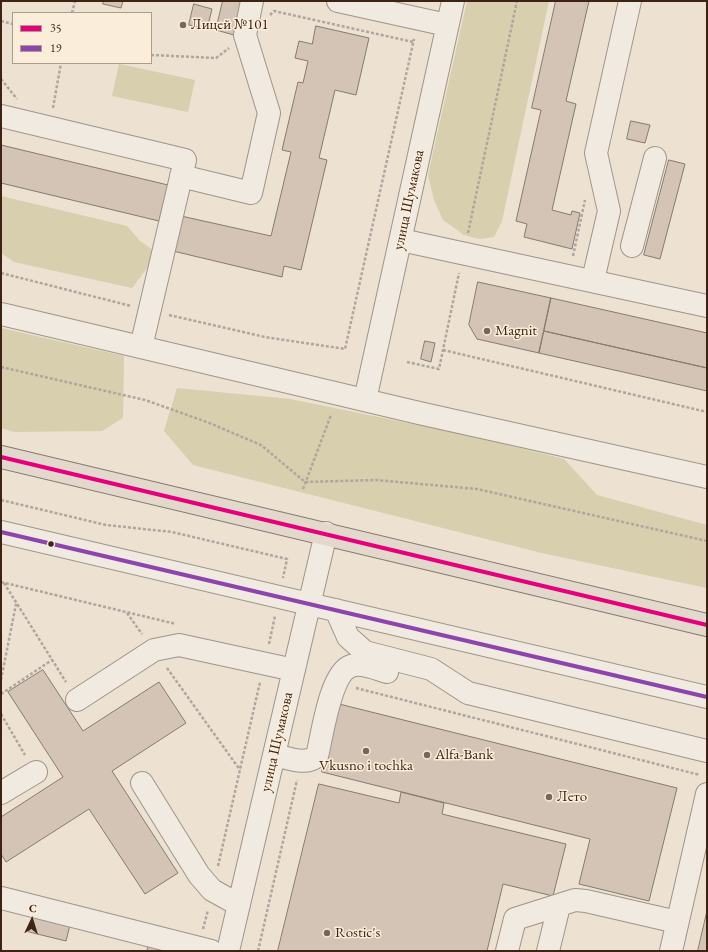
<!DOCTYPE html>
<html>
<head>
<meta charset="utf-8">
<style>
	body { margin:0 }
	#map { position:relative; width:708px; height:952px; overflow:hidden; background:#ede1d1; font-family:"EB Garamond",serif }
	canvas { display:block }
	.frame { position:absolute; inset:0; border:2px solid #3c2314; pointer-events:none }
	.legend { position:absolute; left:12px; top:12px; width:140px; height:52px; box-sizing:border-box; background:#faedda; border:1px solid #ae9c8b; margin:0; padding:5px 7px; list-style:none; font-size:12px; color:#3c2314 }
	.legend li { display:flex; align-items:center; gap:8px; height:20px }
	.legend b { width:20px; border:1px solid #ae9c8b }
	.north { position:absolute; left:12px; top:900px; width:40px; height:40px; -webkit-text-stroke:3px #faedda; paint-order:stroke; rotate:4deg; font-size:11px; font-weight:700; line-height:16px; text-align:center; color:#3c2314 }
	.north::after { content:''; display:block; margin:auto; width:14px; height:18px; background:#3c2314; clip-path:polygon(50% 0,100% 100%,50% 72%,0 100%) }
</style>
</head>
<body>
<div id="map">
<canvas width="708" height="952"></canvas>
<div class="frame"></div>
<ul class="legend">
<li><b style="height:5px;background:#e5007d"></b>35</li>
<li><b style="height:5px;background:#8e44ad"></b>19</li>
</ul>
<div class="north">С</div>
</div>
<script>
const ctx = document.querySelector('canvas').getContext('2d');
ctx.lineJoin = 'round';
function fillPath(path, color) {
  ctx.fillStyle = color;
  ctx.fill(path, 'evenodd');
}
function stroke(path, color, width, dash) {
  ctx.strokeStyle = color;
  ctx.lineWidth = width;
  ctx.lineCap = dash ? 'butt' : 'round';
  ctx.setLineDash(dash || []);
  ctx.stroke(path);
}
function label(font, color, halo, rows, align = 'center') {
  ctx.font = font + ' "EB Garamond",serif';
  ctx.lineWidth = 3;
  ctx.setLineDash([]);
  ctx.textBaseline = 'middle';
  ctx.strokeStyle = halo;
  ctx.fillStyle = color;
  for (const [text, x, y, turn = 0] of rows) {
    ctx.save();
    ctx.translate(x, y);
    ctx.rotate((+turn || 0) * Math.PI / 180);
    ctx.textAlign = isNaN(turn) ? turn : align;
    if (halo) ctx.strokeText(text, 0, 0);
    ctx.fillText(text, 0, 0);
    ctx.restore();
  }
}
fillPath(new Path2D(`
	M 467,1 L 549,1 L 502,221 L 494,237 L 479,239 L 464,235 L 443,220 L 434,200 L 428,175 Z
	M 119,64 L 195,80 L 188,112 L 112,96 Z
	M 1,196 L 127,226 L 140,241 L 153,250 L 151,263 L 132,288 L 14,262 L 1,253 Z
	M 1,328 L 124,356 L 123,418 L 102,431 L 14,432 L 1,428 Z
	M 177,388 L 290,399 L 467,435 L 564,459 L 597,495 L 707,525 L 707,588 L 546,554 L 193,465 L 164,431 Z`), '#d7cfad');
const building = new Path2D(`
	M 104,1 L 123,1 L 121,8 L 103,4 Z
	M 223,1 L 242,1 L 234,35 L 216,30 Z
	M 556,1 L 589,1 L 566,101 L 576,104 L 552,210 L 571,215 L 572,211 L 580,213 L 572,249 L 524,237 L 527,224 L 516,221 L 541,110 L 532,108 Z
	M 194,4 L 212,9 L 207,29 L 189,25 Z
	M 316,26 L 369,38 L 356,95 L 335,90 L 319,158 L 327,160 L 301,270 L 284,266 L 282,277 L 173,251 L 181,216 L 271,236 L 291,152 L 282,150 L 298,82 L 303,83 L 308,61 L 295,58 L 299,41 L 312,44 Z
	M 631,121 L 650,125 L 645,143 L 627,139 Z
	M 1,145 L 168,185 L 159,221 L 1,183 Z
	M 669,160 L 685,164 L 660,259 L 644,255 Z
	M 478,282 L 551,298 L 539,353 L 477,339 L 469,325 Z
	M 551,298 L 707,333 L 707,368 L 544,331 Z
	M 544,331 L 707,368 L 707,391 L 539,353 Z
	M 425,341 L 435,343 L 431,362 L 421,359 Z
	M 43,670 L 83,731 L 159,682 L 186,723 L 112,771 L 178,873 L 145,894 L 89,809 L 6,862 L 1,854 L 1,817 L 63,777 L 8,692 Z
	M 339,704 L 677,788 L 649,901 L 579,884 L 590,839 L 322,772 Z
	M 319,784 L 399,803 L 401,792 L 444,803 L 442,814 L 566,844 L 553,896 L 503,884 L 487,951 L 278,951 Z
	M 707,911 L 707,951 L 698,951 Z
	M 33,916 L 70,925 L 66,941 L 29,932 Z
	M 149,945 L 173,951 L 147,951 Z`);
fillPath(building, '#d3c4b6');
stroke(building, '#847a70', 1);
const minor = new Path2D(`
	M 338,1 L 447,25
	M 1,116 L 185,160 L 141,347
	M 181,176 L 251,193 L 269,113 L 245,35 L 252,1
	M 401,240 L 707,306
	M 632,246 L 655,158
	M 593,280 L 609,211 L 596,153 L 630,1
	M 1,314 L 419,413 L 707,477
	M 365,400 L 453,1
	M 1,532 L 707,697
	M 336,610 L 348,637 L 365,652 L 431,669 L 468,693 L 707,751
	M 77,700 L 154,650 L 179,645 L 294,670
	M 274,755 C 289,758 305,766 317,756 C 322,737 330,673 351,666 C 361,662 377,669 387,672
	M 142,783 L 199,875 L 212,890 L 239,905
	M 1,793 L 36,772
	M 1,898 L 211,951
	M 228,951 L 326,533
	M 507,951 L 515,919 L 575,900 L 586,901 L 677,922
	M 548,951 L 559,906
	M 671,951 L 707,794`);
const major = new Path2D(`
	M 1,457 L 707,625`);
stroke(minor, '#9e9489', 24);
stroke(major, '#847a70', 24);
stroke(new Path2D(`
	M 72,13 L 75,1
	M 270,15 L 274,11 L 413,42
	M 1,21 L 13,24
	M 151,55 L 216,58 L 229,48
	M 1,79 L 17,99
	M 53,108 L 61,63
	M 468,233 L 517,1
	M 573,256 L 585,200
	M 1,273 L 131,306
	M 169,315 L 265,337 L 345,349 L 414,39
	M 443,350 L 707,412
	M 407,362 L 439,369 L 459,273
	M 1,367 L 145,400 L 207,422 L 261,445 L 305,482 L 376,480 L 477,489 L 707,541
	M 303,489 L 331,415
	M 1,500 L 106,525 L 172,532 L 287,559 L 283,578
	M 1,582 L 176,624
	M 4,583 L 66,682
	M 127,613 L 142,634
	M 269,644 L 275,616
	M 167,668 L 240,770
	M 1,680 L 16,604
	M 356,688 L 700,775
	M 1,694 L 52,660
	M 1,714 L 25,755
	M 218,866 L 260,682
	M 203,929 L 208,910
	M 258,951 L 297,780`), '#aea69f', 2.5, [3, 2]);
stroke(minor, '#f0eae1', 22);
stroke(major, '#e2d9cc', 22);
stroke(new Path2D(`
	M 1,457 L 707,625`), '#e5007d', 4);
stroke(new Path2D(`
	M 1,532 L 707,697`), '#8e44ad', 4);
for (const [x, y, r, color] of [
	[183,25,4,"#7a6656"],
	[487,331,4,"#7a6656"],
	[51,544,3.5,"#3c2314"],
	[366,751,4,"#7a6656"],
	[427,755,4,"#7a6656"],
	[549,797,4,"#7a6656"],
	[327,933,4,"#7a6656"]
]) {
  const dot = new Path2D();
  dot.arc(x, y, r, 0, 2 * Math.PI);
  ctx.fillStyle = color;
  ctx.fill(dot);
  stroke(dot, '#faedda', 1.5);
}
label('15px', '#3c2314', '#faedda', [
	["Лицей №101",191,25],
	["Magnit",495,331],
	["Alfa-Bank",435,755],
	["Vkusno i tochka",366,766,"center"],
	["Лето",557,797],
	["Rostic's",335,933]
], 'left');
label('15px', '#3c2314', '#faedda', [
	["улица Шумакова",409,200,-78],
	["улица Шумакова",277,742,-77]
]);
</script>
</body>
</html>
